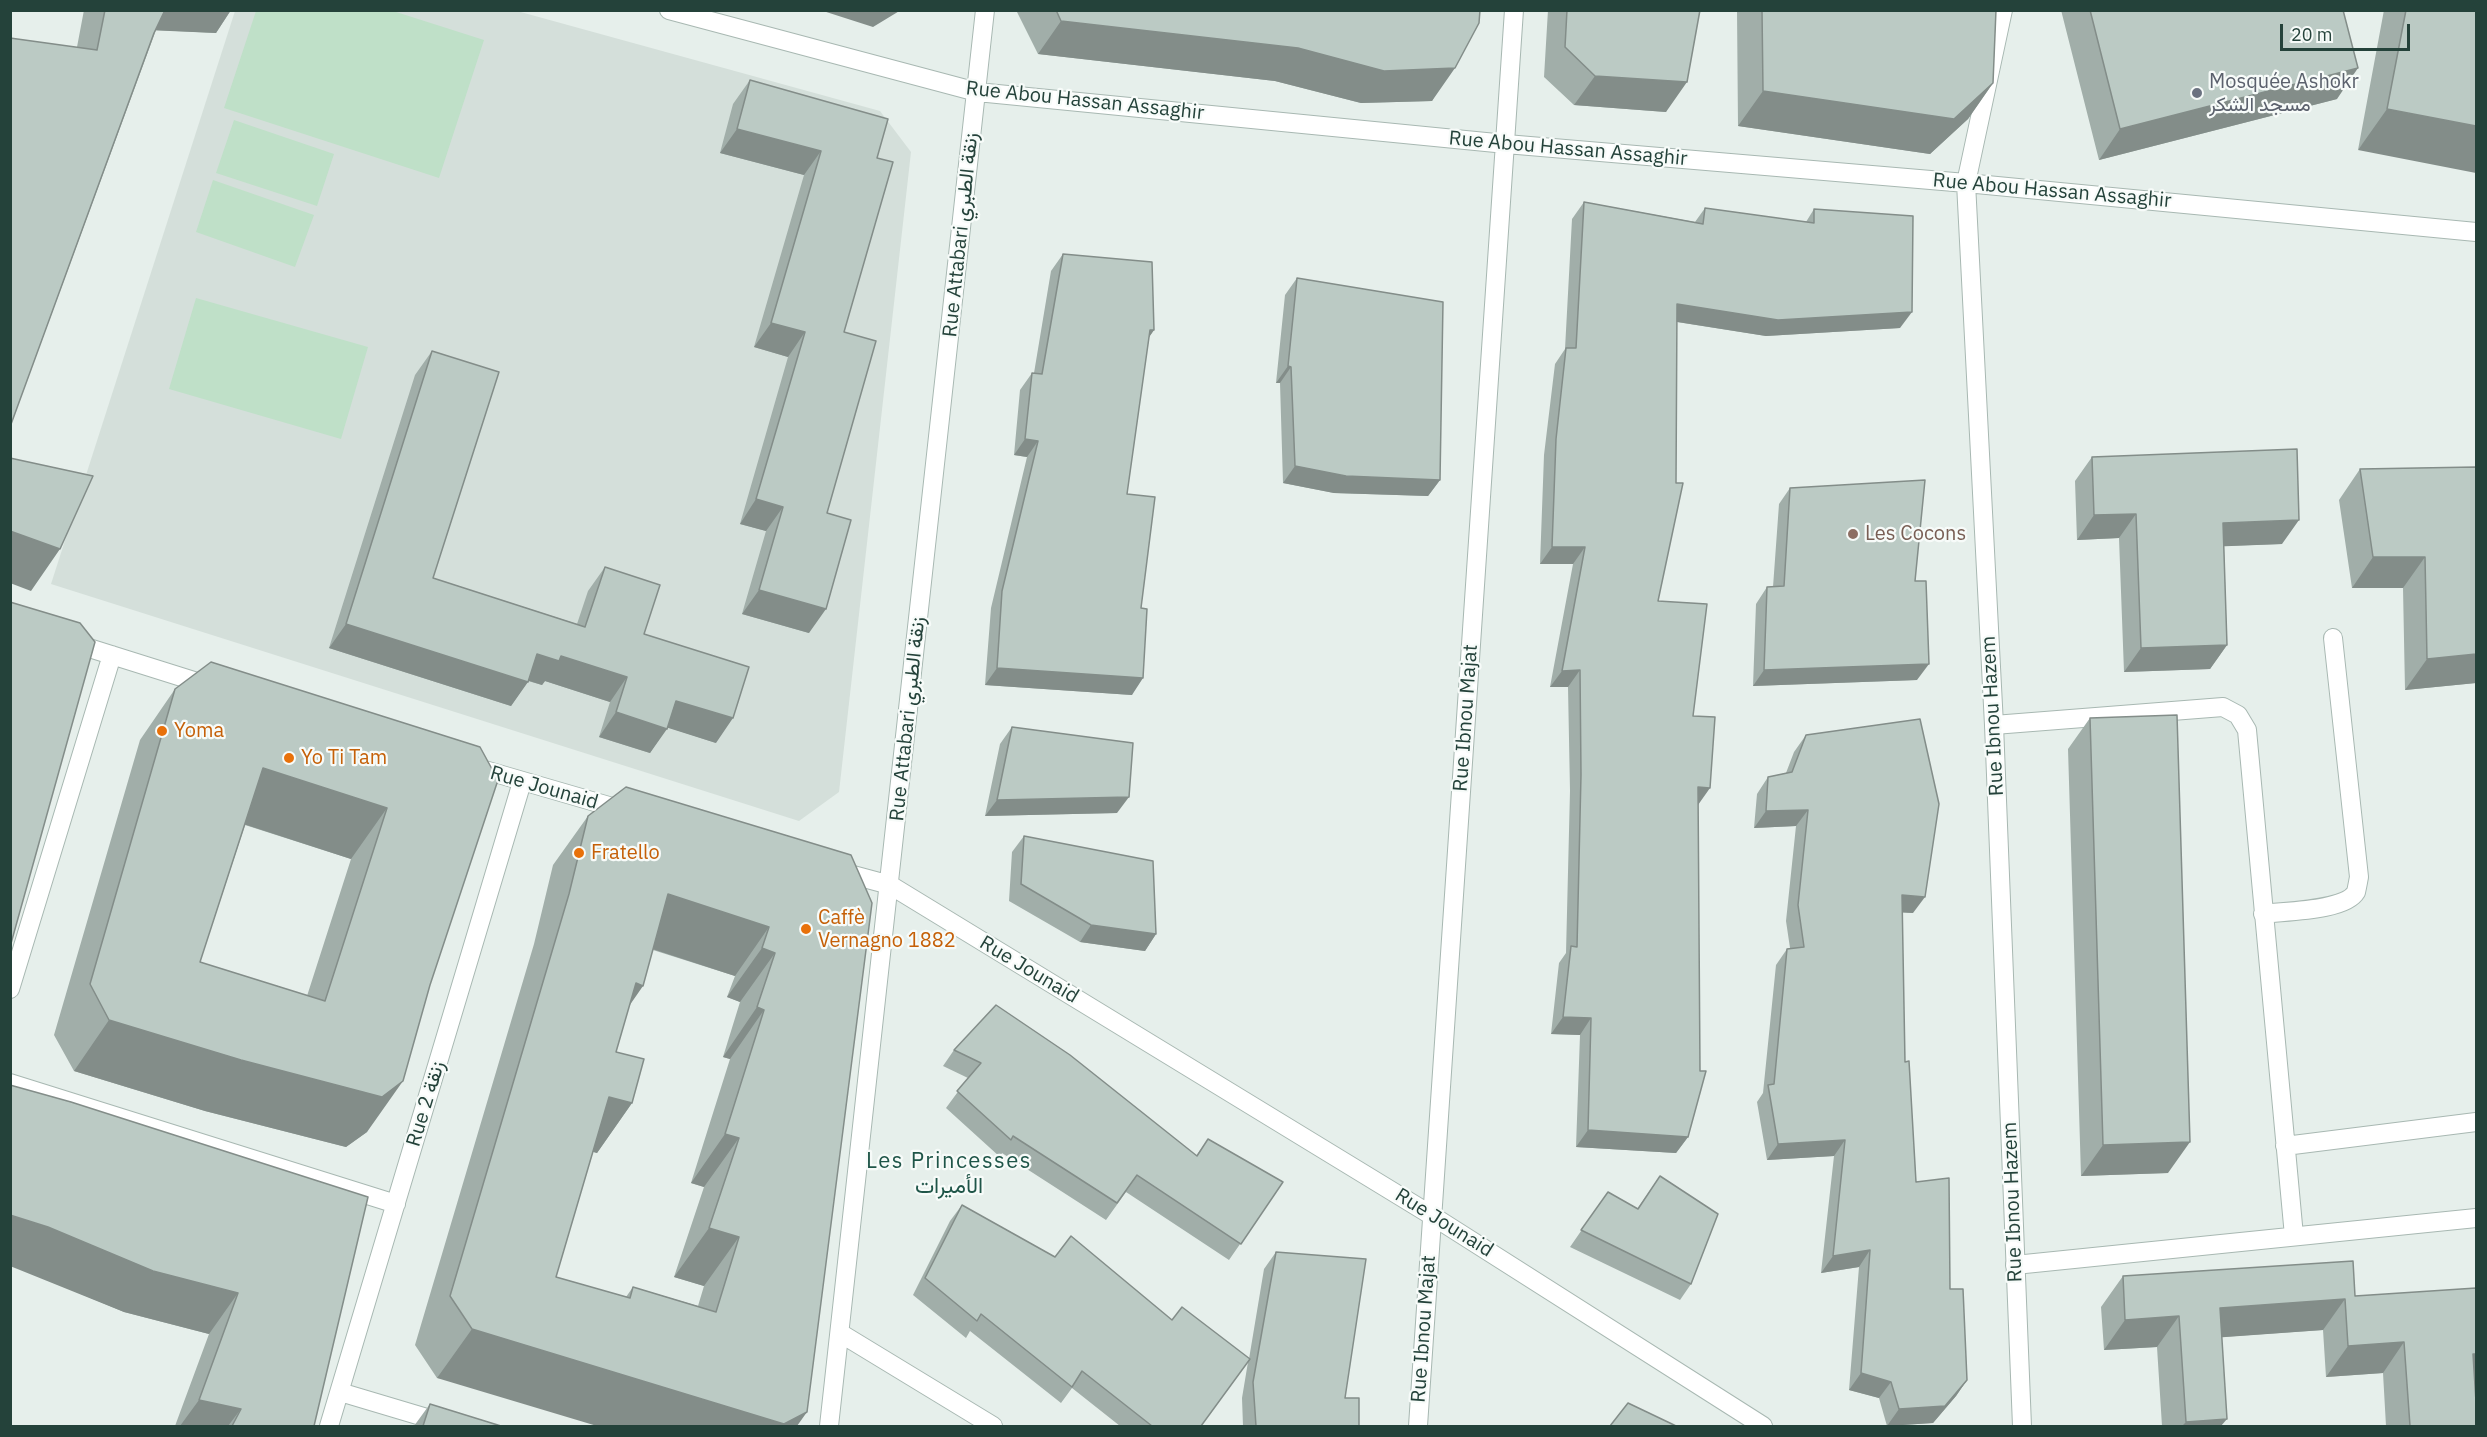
<!DOCTYPE html>
<html>
<head>
<meta charset="utf-8">
<style>
	body { margin:0 }
	#map { position:relative; width:2487px; height:1437px; overflow:hidden; background:#e6efeb; font-family:"IBM Plex Sans",sans-serif }
	canvas { display:block }
	.frame { position:absolute; inset:0; border:12px solid #24423a; pointer-events:none }
	.scale { position:absolute; left:2280px; top:24px; width:130px; height:27px; box-sizing:border-box; border:3px solid #24423a; border-top:0; padding-left:8px; font-size:18px; line-height:21px; white-space:nowrap; color:#24423a; -webkit-text-stroke:4px #f7fbf9; paint-order:stroke }
</style>
</head>
<body>
<div id="map">
<canvas width="2487" height="1437"></canvas>
<div class="frame"></div>
<div class="scale">20 m</div>
</div>
<script>
const ctx = document.querySelector('canvas').getContext('2d');
ctx.lineJoin = 'round';
function fillPath(path, color) {
  ctx.fillStyle = color;
  ctx.fill(path, 'evenodd');
}
function stroke(path, color, width, dash) {
  ctx.strokeStyle = color;
  ctx.lineWidth = width;
  ctx.lineCap = dash ? 'butt' : 'round';
  ctx.setLineDash(dash || []);
  ctx.stroke(path);
}
function label(font, color, halo, rows, align = 'center') {
  ctx.font = font + ' "IBM Plex Sans",Vazirmatn,sans-serif';
  ctx.lineWidth = 4.5;
  ctx.setLineDash([]);
  ctx.textBaseline = 'middle';
  ctx.strokeStyle = halo;
  ctx.fillStyle = color;
  for (const [text, x, y, turn = 0] of rows) {
    ctx.save();
    ctx.translate(x, y);
    ctx.rotate((+turn || 0) * Math.PI / 180);
    ctx.textAlign = isNaN(turn) ? turn : align;
    if (halo) ctx.strokeText(text, 0, 0);
    ctx.fillText(text, 0, 0);
    ctx.restore();
  }
}
fillPath(new Path2D(`
	M 235,11 L 517,11 L 880,111 L 911,152 L 839,792 L 799,821 L 51,584 Z`), '#d4dfda');
fillPath(new Path2D(`
	M 256,11 L 393,11 L 484,40 L 439,178 L 224,108 Z
	M 234,120 L 334,154 L 317,206 L 216,173 Z
	M 213,180 L 314,215 L 295,267 L 196,232 Z
	M 196,298 L 368,347 L 341,439 L 169,389 Z`), '#bfe0c8');
const lane = new Path2D(`
	M 1994,725 L 2223,707 L 2238,715 L 2247,730 L 2294,1236
	M 2263,914 C 2284,911 2345,911 2356,892 C 2357,888 2358,882 2359,877 L 2333,638
	M 2285,1146 L 2476,1122
	M 2015,1265 L 2476,1218`);
const street = new Path2D(`
	M 669,10 L 977,92 L 1506,144 L 1966,183 L 2476,232
	M 2003,10 L 1966,183 L 1994,725 L 2022,1426
	M 70,642 L 210,686
	M 471,766 L 626,811
	M 838,871 L 890,885 L 1431,1215 L 1763,1426
	M 10,989 L 112,655
	M 10,1083 L 396,1204
	M 840,1333 L 993,1426
	M 340,1392 L 454,1426
	M 329,1426 L 522,782
	M 829,1426 L 985,10
	M 1418,1426 L 1514,10`);
stroke(lane, '#a8b8b2', 20);
stroke(street, '#a8b8b2', 20);
stroke(lane, '#fff', 18);
stroke(street, '#fff', 18);
fillPath(new Path2D(`
	M 84,10 L 231,10 L 216,33 L 156,30 L 10,427 L 77,47 Z
	M 1016,10 L 1480,10 L 1432,101 L 1361,103 L 1275,81 L 1038,54 Z
	M 1548,10 L 1700,10 L 1666,112 L 1574,105 L 1544,77 Z
	M 1737,10 L 1996,10 L 1993,83 L 1968,119 L 1930,154 L 1738,126 Z
	M 2061,10 L 2343,10 L 2337,99 L 2099,160 Z
	M 2384,10 L 2476,10 L 2358,150 Z
	M 750,80 L 877,158 L 844,332 L 827,513 L 809,633 L 742,614 L 766,531 L 740,524 L 788,357 L 754,347 L 804,175 L 720,153 L 733,104 Z
	M 1584,202 L 1695,222 L 1705,208 L 1806,222 L 1814,209 L 1900,328 L 1766,336 L 1677,322 L 1658,601 L 1693,716 L 1698,805 L 1688,1137 L 1676,1153 L 1576,1147 L 1580,1035 L 1551,1034 L 1559,963 L 1566,953 L 1570,791 L 1568,687 L 1550,687 L 1573,564 L 1540,564 L 1544,455 L 1555,364 L 1565,349 L 1572,219 Z
	M 1063,254 L 1154,330 L 1149,337 L 1127,494 L 1141,608 L 1132,695 L 985,685 L 991,608 L 1027,457 L 1014,455 L 1020,390 L 1032,373 L 1034,373 L 1051,271 Z
	M 1297,278 L 1440,480 L 1428,496 L 1334,493 L 1283,483 L 1280,383 L 1276,383 L 1285,295 Z
	M 432,351 L 433,578 L 577,624 L 588,591 L 605,567 L 644,634 L 716,743 L 667,727 L 650,753 L 599,737 L 610,702 L 545,681 L 542,685 L 528,681 L 511,706 L 329,648 L 415,375 Z
	M 2092,457 L 2282,544 L 2224,546 L 2227,645 L 2210,669 L 2124,672 L 2119,538 L 2077,540 L 2075,481 Z
	M 2476,467 L 2476,683 L 2405,690 L 2403,588 L 2352,588 L 2339,500 L 2360,469 Z
	M 1790,488 L 1915,581 L 1917,680 L 1753,686 L 1756,604 L 1767,587 L 1773,587 L 1779,504 Z
	M 175,689 L 480,747 L 367,1132 L 346,1147 L 205,1111 L 74,1071 L 54,1035 L 140,740 ZM 245,825 L 351,859 L 307,996 L 200,962 Z
	M 2090,718 L 2168,1173 L 2081,1176 L 2068,749 Z
	M 1012,727 L 1117,813 L 985,816 L 1000,744 Z
	M 1806,735 L 1913,913 L 1902,912 L 1905,1062 L 1916,1182 L 1950,1289 L 1967,1380 L 1956,1396 L 1933,1423 L 1887,1426 L 1879,1398 L 1849,1390 L 1859,1267 L 1821,1273 L 1834,1156 L 1767,1160 L 1757,1102 L 1763,1093 L 1776,965 L 1787,949 L 1790,948 L 1786,921 L 1796,826 L 1754,828 L 1757,794 L 1768,777 L 1786,773 L 1794,752 Z
	M 588,816 L 851,855 L 807,1412 L 437,1378 L 415,1345 L 534,944 L 553,865 ZM 653,950 L 735,976 L 727,997 L 740,1002 L 723,1057 L 730,1059 L 691,1183 L 704,1187 L 674,1277 L 704,1286 L 698,1306 L 633,1287 L 626,1297 L 556,1277 L 593,1152 L 597,1153 L 632,1103 L 616,1052 L 629,1005 Z
	M 1024,836 L 1156,934 L 1145,951 L 1080,942 L 1009,901 L 1012,852 Z
	M 954,1050 L 1196,1156 L 1208,1139 L 1283,1182 L 1229,1260 L 1126,1192 L 1106,1220 L 1002,1153 L 1000,1157 L 946,1108 L 968,1078 L 943,1066 Z
	M 1660,1176 L 1691,1284 L 1680,1300 L 1570,1247 L 1608,1192 L 1637,1209 Z
	M 368,1197 L 314,1426 L 175,1426 L 209,1334 L 124,1312 L 19,1268 Z
	M 962,1205 L 1055,1257 L 1172,1320 L 1249,1359 L 1264,1269 L 1276,1252 L 1345,1398 L 1359,1426 L 1243,1426 L 1242,1398 L 1248,1362 L 1201,1426 L 1120,1426 L 1072,1388 L 1061,1403 L 970,1331 L 966,1338 L 913,1295 L 950,1221 Z
	M 2123,1276 L 2355,1296 L 2475,1384 L 2476,1426 L 2386,1426 L 2383,1373 L 2326,1377 L 2323,1330 L 2222,1337 L 2221,1426 L 2162,1426 L 2157,1347 L 2104,1350 L 2101,1307 Z
	M 430,1404 L 501,1426 L 414,1426 Z`), '#a1aea9');
fillPath(new Path2D(`
	M 160,10 L 231,10 L 216,33 L 147,30 Z
	M 820,10 L 901,10 L 873,27 Z
	M 1061,21 L 1298,48 L 1455,68 L 1432,101 L 1361,103 L 1275,81 L 1038,54 Z
	M 2358,68 L 2337,99 L 2099,160 L 2120,129 Z
	M 1595,76 L 1687,82 L 1666,112 L 1574,105 Z
	M 1993,83 L 1968,119 L 1930,154 L 1738,126 L 1763,91 Z
	M 2387,109 L 2476,126 L 2476,173 L 2358,150 Z
	M 737,129 L 821,151 L 804,175 L 720,153 Z
	M 1677,304 L 1912,312 L 1900,328 L 1766,336 L 1665,320 Z
	M 771,323 L 805,332 L 788,357 L 754,347 Z
	M 1150,330 L 1154,330 L 1143,346 Z
	M 1288,366 L 1291,367 L 1280,383 L 1276,383 Z
	M 1025,439 L 1038,441 L 1027,457 L 1014,455 Z
	M 1295,466 L 1440,480 L 1428,496 L 1334,493 L 1283,483 Z
	M 756,499 L 783,507 L 766,531 L 740,524 Z
	M 2136,514 L 2119,538 L 2077,540 L 2094,515 Z
	M 2299,520 L 2282,544 L 2206,547 L 2223,523 Z
	M 10,531 L 60,549 L 31,591 L 10,583 Z
	M 1552,547 L 1585,547 L 1573,564 L 1540,564 Z
	M 2373,557 L 2425,557 L 2403,588 L 2352,588 Z
	M 759,590 L 826,609 L 809,633 L 742,614 Z
	M 346,624 L 528,682 L 511,706 L 329,648 Z
	M 2227,645 L 2210,669 L 2124,672 L 2141,648 Z
	M 537,654 L 561,656 L 627,677 L 610,702 L 545,681 L 542,685 L 520,678 Z
	M 2476,654 L 2476,683 L 2405,690 L 2427,659 Z
	M 1929,664 L 1917,680 L 1753,686 L 1764,670 Z
	M 997,668 L 1143,678 L 1132,695 L 985,685 Z
	M 1580,670 L 1568,687 L 1550,687 L 1562,671 Z
	M 676,701 L 733,718 L 716,743 L 659,725 Z
	M 616,712 L 667,729 L 650,753 L 599,737 Z
	M 263,768 L 387,808 L 351,859 L 228,819 Z
	M 1698,787 L 1710,788 L 1698,805 Z
	M 1129,797 L 1117,813 L 985,816 L 997,800 Z
	M 1808,810 L 1796,826 L 1754,828 L 1766,811 Z
	M 668,894 L 769,927 L 735,976 L 634,943 Z
	M 1902,895 L 1925,897 L 1913,913 L 1890,912 Z
	M 1091,925 L 1156,934 L 1145,951 L 1080,942 Z
	M 762,948 L 775,953 L 740,1002 L 727,997 Z
	M 636,983 L 643,986 L 609,1035 Z
	M 757,1007 L 764,1010 L 730,1059 L 723,1057 Z
	M 1563,1017 L 1591,1018 L 1580,1035 L 1551,1034 Z
	M 109,1020 L 403,1081 L 367,1132 L 346,1147 L 205,1111 L 74,1071 Z
	M 609,1097 L 632,1103 L 597,1153 L 575,1146 Z
	M 1588,1130 L 1688,1137 L 1676,1153 L 1576,1147 Z
	M 725,1134 L 739,1138 L 704,1187 L 691,1183 Z
	M 1845,1140 L 1834,1156 L 1767,1160 L 1778,1144 Z
	M 2190,1142 L 2168,1173 L 2081,1176 L 2103,1145 Z
	M 10,1215 L 48,1227 L 238,1293 L 209,1334 L 124,1312 L 10,1266 Z
	M 709,1228 L 739,1237 L 704,1286 L 674,1277 Z
	M 1870,1250 L 1859,1267 L 1821,1273 L 1833,1256 Z
	M 2345,1299 L 2323,1330 L 2198,1339 L 2220,1308 Z
	M 2179,1316 L 2157,1347 L 2104,1350 L 2125,1320 Z
	M 472,1329 L 807,1412 L 797,1426 L 597,1426 L 437,1378 Z
	M 2404,1342 L 2383,1373 L 2326,1377 L 2348,1346 Z
	M 2473,1354 L 2476,1354 L 2476,1384 L 2452,1385 Z
	M 1861,1373 L 1891,1382 L 1879,1398 L 1849,1390 Z
	M 1967,1380 L 1956,1396 L 1933,1423 L 1887,1426 L 1899,1409 Z
	M 199,1400 L 241,1409 L 228,1426 L 180,1426 Z
	M 2227,1419 L 2221,1426 L 2182,1426 L 2186,1422 Z`), '#838d89');
const building = new Path2D(`
	M 105,10 L 165,10 L 154,33 L 10,427 L 10,38 L 97,50 Z
	M 1056,10 L 1480,10 L 1479,23 L 1455,68 L 1384,71 L 1298,48 L 1061,21 Z
	M 1567,10 L 1700,10 L 1687,82 L 1595,76 L 1565,47 Z
	M 1762,10 L 1996,10 L 1993,83 L 1954,119 L 1763,91 Z
	M 2090,10 L 2343,10 L 2358,68 L 2120,129 Z
	M 2406,10 L 2476,10 L 2476,126 L 2387,109 Z
	M 750,80 L 888,119 L 877,158 L 893,162 L 844,332 L 876,341 L 827,513 L 851,520 L 826,609 L 759,590 L 783,507 L 756,499 L 805,332 L 771,323 L 821,151 L 737,129 Z
	M 1584,202 L 1703,224 L 1705,208 L 1814,223 L 1814,209 L 1913,216 L 1912,312 L 1778,320 L 1677,304 L 1676,483 L 1683,483 L 1658,601 L 1707,604 L 1693,716 L 1715,717 L 1710,788 L 1698,787 L 1700,1071 L 1706,1071 L 1688,1137 L 1588,1130 L 1591,1018 L 1563,1017 L 1571,946 L 1577,947 L 1581,775 L 1580,670 L 1562,671 L 1585,547 L 1552,547 L 1556,439 L 1566,348 L 1576,348 Z
	M 1063,254 L 1152,262 L 1154,330 L 1150,330 L 1127,494 L 1155,497 L 1141,608 L 1147,609 L 1143,678 L 997,668 L 1002,591 L 1038,441 L 1025,439 L 1032,373 L 1042,374 Z
	M 1297,278 L 1443,302 L 1440,480 L 1346,476 L 1295,466 L 1291,367 L 1288,366 Z
	M 432,351 L 499,372 L 433,578 L 585,627 L 605,567 L 660,585 L 644,634 L 749,667 L 733,718 L 676,701 L 667,729 L 616,712 L 627,677 L 561,656 L 559,661 L 537,654 L 528,682 L 346,624 Z
	M 2297,449 L 2299,520 L 2223,523 L 2227,645 L 2141,648 L 2136,514 L 2094,515 L 2092,457 Z
	M 10,458 L 93,476 L 60,549 L 10,531 Z
	M 2476,467 L 2476,654 L 2427,659 L 2425,557 L 2373,557 L 2360,469 Z
	M 1925,480 L 1915,581 L 1926,581 L 1929,664 L 1764,670 L 1767,587 L 1784,586 L 1790,488 Z
	M 10,602 L 80,623 L 95,642 L 10,947 Z
	M 211,662 L 480,747 L 498,780 L 430,985 L 403,1081 L 382,1097 L 241,1060 L 109,1020 L 90,984 L 175,689 ZM 263,768 L 387,808 L 325,1001 L 200,962 Z
	M 2177,715 L 2190,1142 L 2103,1145 L 2090,718 Z
	M 1920,719 L 1939,804 L 1925,897 L 1902,895 L 1905,1062 L 1909,1061 L 1916,1182 L 1949,1178 L 1950,1289 L 1963,1289 L 1967,1380 L 1945,1406 L 1899,1409 L 1891,1382 L 1861,1373 L 1870,1250 L 1833,1256 L 1845,1140 L 1778,1144 L 1768,1085 L 1774,1084 L 1787,949 L 1804,947 L 1798,905 L 1808,810 L 1766,811 L 1768,777 L 1792,772 L 1806,735 Z
	M 1012,727 L 1133,743 L 1129,797 L 997,800 Z
	M 626,787 L 851,855 L 872,903 L 807,1412 L 784,1424 L 472,1329 L 450,1296 L 569,894 L 588,816 ZM 668,894 L 769,927 L 762,948 L 775,953 L 757,1007 L 764,1010 L 725,1134 L 739,1138 L 709,1228 L 739,1237 L 716,1312 L 633,1287 L 630,1298 L 556,1277 L 609,1097 L 632,1103 L 644,1059 L 616,1052 L 636,983 L 643,986 Z
	M 1024,836 L 1153,861 L 1156,934 L 1091,925 L 1021,884 Z
	M 996,1005 L 1070,1055 L 1197,1156 L 1208,1139 L 1283,1182 L 1241,1244 L 1137,1175 L 1117,1203 L 1013,1136 L 1011,1140 L 957,1091 L 981,1063 L 954,1050 Z
	M 10,1085 L 71,1102 L 368,1197 L 314,1426 L 232,1426 L 241,1409 L 199,1400 L 238,1293 L 153,1271 L 48,1227 L 10,1215 Z
	M 1660,1176 L 1718,1214 L 1691,1284 L 1581,1230 L 1608,1192 L 1638,1209 Z
	M 962,1205 L 1055,1257 L 1071,1236 L 1172,1320 L 1182,1307 L 1250,1359 L 1201,1426 L 1152,1426 L 1082,1371 L 1072,1387 L 981,1314 L 977,1321 L 925,1278 Z
	M 1276,1252 L 1366,1259 L 1345,1398 L 1359,1398 L 1359,1426 L 1256,1426 L 1253,1382 Z
	M 2353,1261 L 2355,1296 L 2476,1288 L 2476,1354 L 2473,1354 L 2476,1402 L 2476,1426 L 2410,1426 L 2404,1342 L 2348,1346 L 2345,1299 L 2220,1308 L 2227,1419 L 2186,1422 L 2179,1316 L 2125,1320 L 2123,1276 Z
	M 1628,1403 L 1672,1424 L 1676,1426 L 1610,1426 Z
	M 430,1404 L 501,1426 L 423,1426 Z`);
fillPath(building, '#bbcac4');
stroke(building, '#838d89', 1.5);
for (const [x, y, r, color] of [
	[2197,93,6,"#6b7280"],
	[1853,534,6,"#8d6e63"],
	[162,731,6,"#e8710a"],
	[289,758,6,"#e8710a"],
	[579,853,6,"#e8710a"],
	[806,929,6,"#e8710a"]
]) {
  const dot = new Path2D();
  dot.arc(x, y, r, 0, 2 * Math.PI);
  ctx.fillStyle = color;
  ctx.fill(dot);
  stroke(dot, '#f7fbf9', 2);
}
label('20px', '#5b616d', '#f7fbf9', [
	["Mosquée Ashokr",2209,82],
	["مسجد الشكر",2209,105]
], 'left');
label('20px', '#24423a', '#f7fbf9', [
	["Rue Abou Hassan Assaghir",1085,101,6],
	["Rue Abou Hassan Assaghir",1568,149,5],
	["Rue Abou Hassan Assaghir",2052,191,5],
	["Rue Attabari زنقة الطبري",961,235,-84],
	["Rue Ibnou Hazem",1993,716,-93],
	["Rue Ibnou Majat",1466,718,-86],
	["Rue Attabari زنقة الطبري",908,719,-84],
	["Rue Jounaid",544,788,16],
	["Rue Jounaid",1029,970,31],
	["Rue 2 زنقة",426,1104,-73],
	["Rue Ibnou Hazem",2013,1202,-92],
	["Rue Jounaid",1444,1223,32],
	["Rue Ibnou Majat",1424,1329,-86]
]);
label('20px', '#785e54', '#f7fbf9', [
	["Les Cocons",1865,534]
], 'left');
label('20px', '#c56008', '#f7fbf9', [
	["Yoma",174,731],
	["Yo Ti Tam",301,758],
	["Fratello",591,853],
	["Caffè",818,918],
	["Vernagno 1882",818,941]
], 'left');
ctx.letterSpacing = '1.5px';
label('22px', '#1f5548', '#f7fbf9', [
	["Les Princesses",949,1162],
	["الأميرات",949,1187]
]);
ctx.letterSpacing = '0px';
</script>
</body>
</html>
